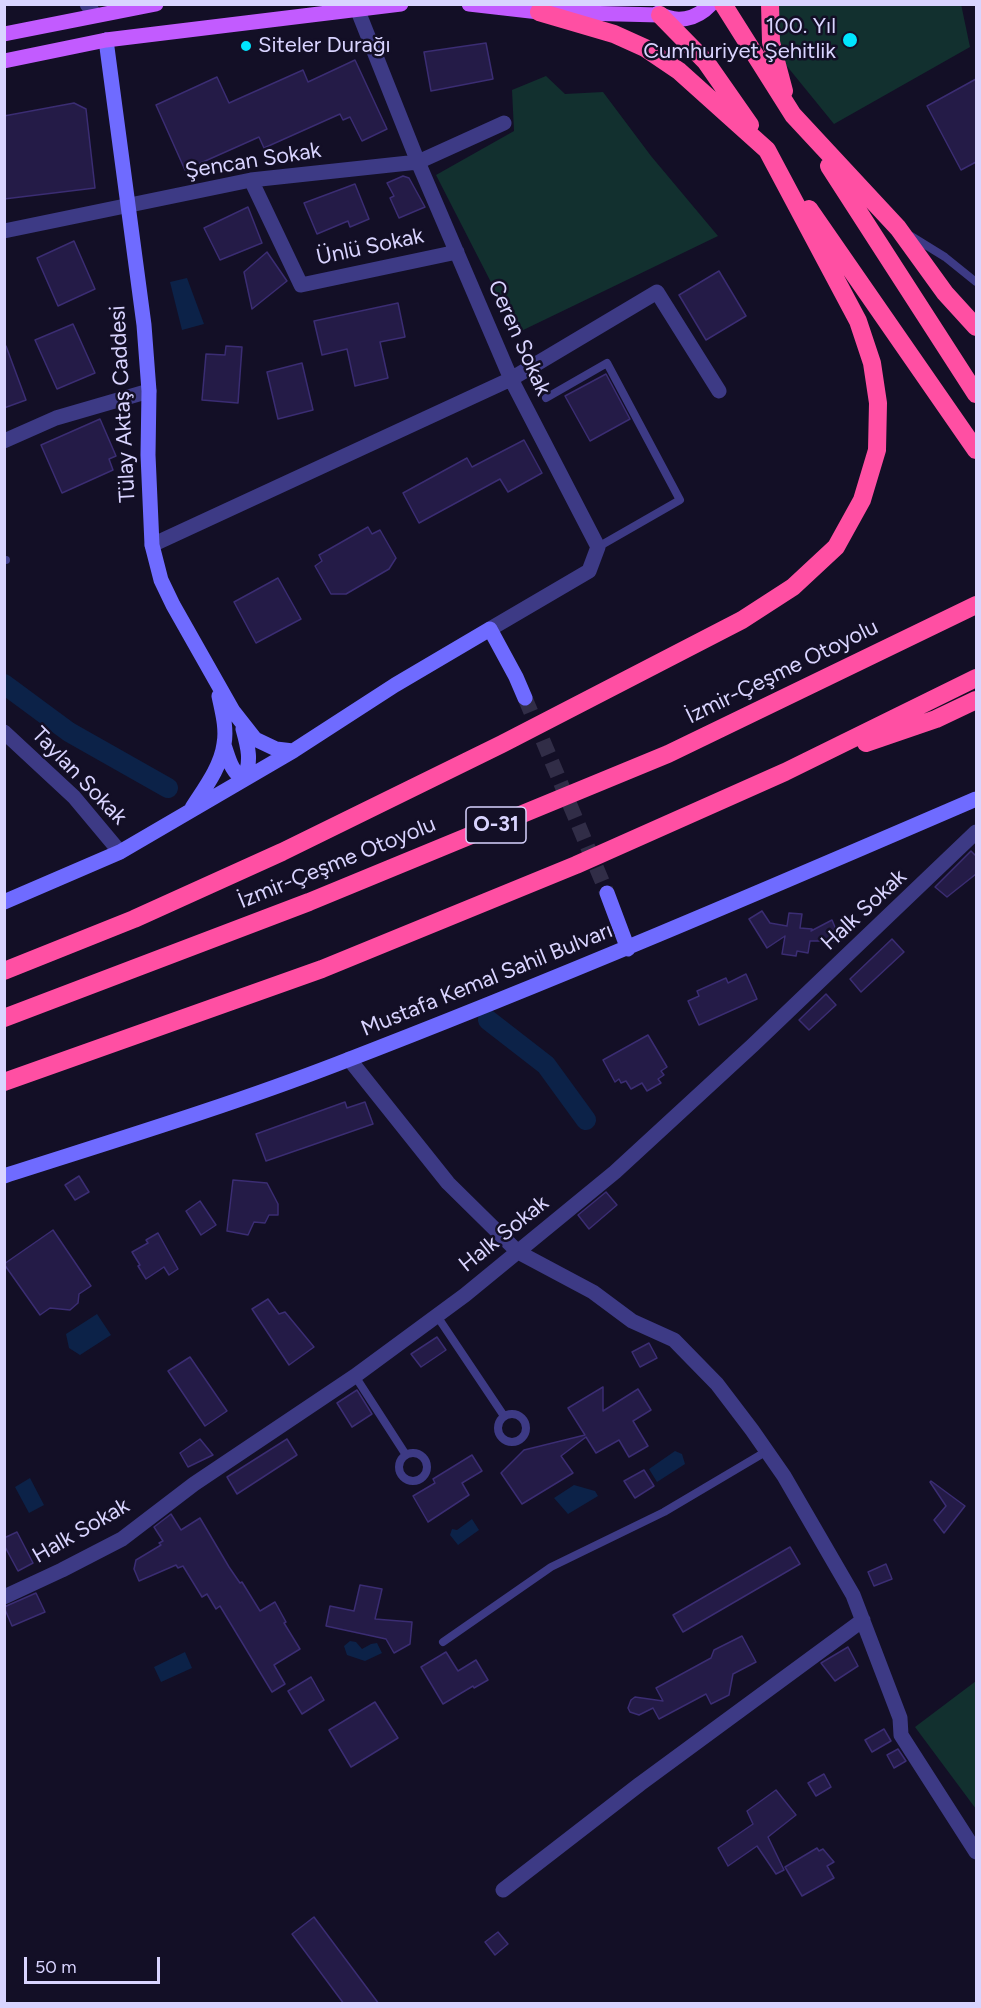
<!DOCTYPE html>
<html>
<head>
<meta charset="utf-8">
<style>
	body { margin:0 }
	#map { position:relative; width:981px; height:2008px; overflow:hidden; background:#130f26; font-family:Figtree,sans-serif }
	canvas { display:block }
	.frame { position:absolute; inset:0; border:6px solid #d9d4ff; pointer-events:none }
	.scale { position:absolute; left:24px; top:1957px; width:136px; height:27px; box-sizing:border-box; border:3px solid #d9d4ff; border-top:0; padding-left:8px; font-size:18px; line-height:21px; white-space:nowrap; color:#d9d4ff; -webkit-text-stroke:4px #130f26; paint-order:stroke }
</style>
</head>
<body>
<div id="map">
<canvas width="981" height="2008"></canvas>
<div class="frame"></div>
<div class="scale">50 m</div>
</div>
<script>
const ctx = document.querySelector('canvas').getContext('2d');
ctx.lineJoin = 'round';
function fillPath(path, color) {
  ctx.fillStyle = color;
  ctx.fill(path, 'evenodd');
}
function stroke(path, color, width, dash) {
  ctx.strokeStyle = color;
  ctx.lineWidth = width;
  ctx.lineCap = dash ? 'butt' : 'round';
  ctx.setLineDash(dash || []);
  ctx.stroke(path);
}
function label(font, color, halo, rows, align = 'center') {
  ctx.font = font + ' Figtree,sans-serif';
  ctx.lineWidth = 5;
  ctx.setLineDash([]);
  ctx.textBaseline = 'middle';
  ctx.strokeStyle = halo;
  ctx.fillStyle = color;
  for (const [text, x, y, turn = 0] of rows) {
    ctx.save();
    ctx.translate(x, y);
    ctx.rotate((+turn || 0) * Math.PI / 180);
    ctx.textAlign = isNaN(turn) ? turn : align;
    if (halo) ctx.strokeText(text, 0, 0);
    ctx.fillText(text, 0, 0);
    ctx.restore();
  }
}
fillPath(new Path2D(`
	M 961,4 L 970,47 L 834,124 L 786,65 L 778,42 L 779,5 Z
	M 546,76 L 565,94 L 603,92 L 651,156 L 718,236 L 517,333 L 436,175 L 514,131 L 512,90 Z
	M 976,1681 L 976,1809 L 915,1727 Z`), '#12302f');
fillPath(new Path2D(`
	M 187,278 L 204,324 L 182,330 L 170,282 Z
	M 97,1314 L 111,1335 L 80,1355 L 69,1348 L 66,1334 Z
	M 675,1451 L 682,1454 L 685,1464 L 657,1482 L 649,1469 Z
	M 30,1478 L 44,1505 L 29,1513 L 15,1487 Z
	M 574,1485 L 595,1491 L 598,1496 L 568,1514 L 554,1498 Z
	M 472,1519 L 479,1530 L 458,1545 L 450,1535 L 452,1529 L 457,1530 Z
	M 350,1641 L 356,1642 L 362,1649 L 371,1644 L 377,1643 L 382,1653 L 365,1661 L 347,1655 L 344,1646 Z
	M 185,1652 L 192,1668 L 161,1682 L 154,1667 Z`), '#0c2248');
stroke(new Path2D(`
	M 4,684 L 69,732 L 168,788
	M 488,1020 L 546,1065 L 586,1120`), '#0c2248', 20);
const building = new Path2D(`
	M 486,43 L 493,79 L 431,91 L 424,52 Z
	M 355,60 L 387,129 L 362,141 L 350,117 L 343,120 L 340,114 L 264,148 L 259,137 L 185,170 L 156,105 L 217,77 L 229,103 L 303,70 L 308,82 Z
	M 976,79 L 976,162 L 961,170 L 927,106 Z
	M 74,103 L 86,109 L 95,188 L 4,199 L 4,116 Z
	M 403,176 L 409,178 L 425,207 L 399,218 L 390,198 L 394,196 L 387,183 Z
	M 355,184 L 369,219 L 350,227 L 348,221 L 317,234 L 304,203 Z
	M 248,207 L 262,243 L 220,260 L 204,228 Z
	M 74,241 L 95,289 L 58,306 L 37,258 Z
	M 267,252 L 287,281 L 252,309 L 244,272 Z
	M 719,271 L 746,316 L 706,340 L 679,295 Z
	M 398,303 L 405,337 L 380,342 L 388,378 L 355,386 L 347,349 L 322,355 L 314,321 Z
	M 73,324 L 95,373 L 57,389 L 35,340 Z
	M 4,346 L 6,346 L 26,400 L 4,408 Z
	M 226,346 L 242,347 L 238,403 L 202,400 L 206,354 L 225,355 Z
	M 302,363 L 313,410 L 278,419 L 267,372 Z
	M 606,374 L 630,419 L 590,441 L 565,396 Z
	M 100,419 L 116,456 L 109,459 L 113,470 L 62,493 L 41,445 Z
	M 524,440 L 542,473 L 508,492 L 500,479 L 419,523 L 403,493 L 467,458 L 472,467 Z
	M 368,527 L 372,534 L 380,530 L 396,558 L 389,569 L 346,594 L 331,594 L 315,566 L 322,561 L 319,555 Z
	M 278,578 L 301,619 L 256,643 L 234,602 Z
	M 971,851 L 976,856 L 976,874 L 947,897 L 935,887 Z
	M 762,911 L 770,923 L 787,926 L 789,913 L 802,914 L 800,928 L 812,929 L 811,931 L 832,920 L 837,932 L 836,941 L 810,941 L 808,953 L 797,951 L 796,956 L 782,954 L 785,936 L 767,948 L 749,919 Z
	M 892,939 L 904,952 L 861,992 L 850,979 Z
	M 746,974 L 757,999 L 699,1025 L 688,1001 L 699,996 L 697,991 L 726,978 L 728,983 Z
	M 826,994 L 836,1005 L 809,1030 L 799,1020 Z
	M 648,1035 L 667,1067 L 661,1071 L 664,1075 L 658,1079 L 661,1083 L 647,1091 L 642,1083 L 631,1089 L 626,1081 L 621,1083 L 619,1079 L 615,1082 L 603,1060 Z
	M 345,1102 L 347,1108 L 365,1102 L 373,1124 L 266,1161 L 256,1134 Z
	M 79,1176 L 89,1192 L 75,1200 L 65,1185 Z
	M 233,1180 L 267,1183 L 278,1204 L 278,1215 L 269,1215 L 265,1223 L 254,1222 L 248,1235 L 227,1231 Z
	M 606,1192 L 617,1205 L 589,1229 L 578,1215 Z
	M 200,1201 L 216,1225 L 201,1235 L 186,1211 Z
	M 53,1230 L 91,1286 L 79,1294 L 78,1303 L 70,1310 L 50,1308 L 40,1315 L 4,1264 Z
	M 158,1233 L 178,1269 L 169,1275 L 164,1267 L 146,1279 L 138,1266 L 140,1265 L 132,1252 L 148,1243 L 146,1240 Z
	M 268,1299 L 279,1314 L 285,1312 L 314,1347 L 289,1365 L 252,1309 Z
	M 437,1337 L 446,1350 L 421,1367 L 411,1354 Z
	M 649,1343 L 657,1358 L 640,1367 L 632,1352 Z
	M 190,1357 L 227,1411 L 205,1426 L 168,1371 Z
	M 603,1387 L 603,1411 L 638,1389 L 651,1410 L 633,1421 L 648,1446 L 629,1457 L 619,1440 L 596,1453 L 586,1437 L 561,1456 L 573,1473 L 522,1504 L 501,1473 L 524,1450 L 585,1435 L 568,1408 Z
	M 357,1390 L 372,1414 L 352,1427 L 337,1403 Z
	M 200,1439 L 213,1455 L 188,1467 L 180,1453 Z
	M 287,1439 L 297,1455 L 237,1494 L 227,1477 Z
	M 472,1455 L 482,1471 L 462,1483 L 469,1495 L 428,1522 L 413,1496 L 435,1483 L 433,1479 Z
	M 644,1470 L 654,1486 L 635,1498 L 624,1481 Z
	M 931,1481 L 965,1506 L 944,1533 L 934,1520 L 946,1506 L 930,1482 Z
	M 171,1514 L 181,1530 L 200,1518 L 229,1567 L 240,1583 L 242,1582 L 260,1611 L 275,1602 L 286,1622 L 284,1623 L 300,1649 L 274,1665 L 285,1684 L 272,1692 L 220,1606 L 216,1609 L 207,1594 L 202,1597 L 183,1566 L 178,1568 L 176,1565 L 139,1581 L 134,1569 L 136,1560 L 161,1545 L 159,1543 L 163,1541 L 154,1527 Z
	M 17,1532 L 33,1563 L 18,1571 L 4,1545 L 4,1538 Z
	M 790,1547 L 800,1564 L 683,1632 L 673,1615 Z
	M 886,1564 L 892,1579 L 874,1586 L 868,1572 Z
	M 360,1585 L 382,1589 L 375,1619 L 412,1622 L 410,1644 L 394,1653 L 386,1639 L 326,1626 L 330,1606 L 354,1611 Z
	M 36,1593 L 45,1612 L 12,1626 L 4,1607 Z
	M 742,1636 L 756,1662 L 733,1674 L 729,1695 L 711,1704 L 706,1694 L 659,1719 L 653,1708 L 639,1715 L 630,1712 L 628,1708 L 631,1700 L 635,1697 L 663,1701 L 656,1688 L 711,1658 L 714,1650 Z
	M 848,1647 L 858,1666 L 835,1681 L 821,1663 Z
	M 446,1652 L 458,1671 L 476,1660 L 488,1680 L 474,1688 L 473,1686 L 443,1704 L 421,1667 Z
	M 311,1677 L 324,1700 L 302,1714 L 288,1691 Z
	M 375,1702 L 398,1738 L 351,1767 L 329,1730 Z
	M 884,1729 L 891,1741 L 872,1752 L 865,1740 Z
	M 898,1749 L 906,1761 L 894,1768 L 887,1755 Z
	M 824,1774 L 831,1787 L 816,1796 L 808,1783 Z
	M 776,1790 L 796,1815 L 768,1837 L 784,1870 L 776,1874 L 757,1846 L 728,1866 L 718,1848 L 753,1824 L 747,1811 Z
	M 817,1848 L 819,1851 L 823,1849 L 834,1862 L 827,1866 L 834,1878 L 802,1896 L 785,1867 Z
	M 314,1917 L 379,2004 L 344,2004 L 292,1934 Z
	M 498,1932 L 508,1944 L 495,1955 L 485,1942 Z`);
fillPath(building, '#241b47');
stroke(building, '#3b2d73', 1.5);
stroke(new Path2D(`
	M 525,698 L 607,893`), '#312d47', 15, [15, 8]);
stroke(new Path2D(`
	M 911,236 L 945,257 L 976,282
	M 546,398 L 607,363 L 680,500 L 598,547
	M 4,560 L 6,560
	M 437,1316 L 504,1416
	M 355,1376 L 406,1455
	M498 1428a14 14 0 1 1 28 0a14 14 0 1 1-28 0Z
	M399 1467a14 14 0 1 1 28 0a14 14 0 1 1-28 0Z
	M 443,1642 L 551,1567 L 664,1512 L 767,1451`), '#3d3a85', 8);
stroke(new Path2D(`
	M 87,4 L 95,15
	M 358,11 L 418,162 L 511,379 L 598,547 L 589,571 L 490,629
	M 251,180 L 301,285 L 457,252
	M 4,231 L 251,180 L 418,162 L 504,123
	M 4,441 L 56,418 L 149,391
	M 152,545 L 511,379 L 657,292 L 719,391
	M 4,732 L 74,797 L 120,852
	M 349,1059 L 448,1183 L 518,1252 L 593,1292 L 632,1321 L 674,1340 L 717,1384 L 752,1430 L 784,1476 L 853,1595 L 900,1718 L 901,1735 L 976,1852
	M 4,1597 L 62,1570 L 122,1539 L 194,1484 L 355,1376 L 465,1295 L 615,1172 L 753,1045 L 976,832
	M 503,1890 L 640,1784 L 863,1620`), '#3d3a85', 15);
stroke(new Path2D(`
	M 106,40 L 144,325 L 149,391 L 148,455 L 152,545 L 161,580 L 173,605 L 233,711 L 255,739 L 276,749 L 293,751
	M 224,745 C 229,759 231,772 244,779 C 252,761 248,747 243,729
	M 192,808 C 204,789 221,767 224,744 C 227,728 222,711 219,696
	M 607,893 L 628,949
	M 4,902 L 120,852 L 293,751 L 395,685 L 490,629 L 516,677 L 525,698
	M 4,1176 C 116,1140 228,1106 337,1064 C 553,981 765,890 976,799`), '#6f6bff', 15);
stroke(new Path2D(`
	M 469,4 L 539,12 L 660,15
	M 658,13 C 676,24 696,20 711,4
	M 4,34 L 156,4
	M 4,61 L 106,40 L 401,4`), '#c25bff', 15);
stroke(new Path2D(`
	M 723,4 L 793,115 L 898,228 L 945,293 L 976,327
	M 770,4 L 771,42 L 784,91
	M 660,15 L 706,62 L 750,125
	M 829,166 L 976,394
	M 809,209 L 976,450
	M 866,743 L 936,719 L 976,700
	M 4,971 L 134,919 L 282,852 L 502,744 L 742,620 L 793,587 L 836,547 L 862,500 L 877,450 L 878,403 L 872,363 L 858,321 L 767,150 L 679,71 L 645,48 L 614,34 L 539,12
	M 4,1018 L 309,902 L 668,754 L 976,605
	M 4,1082 L 322,969 L 576,865 L 785,772 L 976,678`), '#ff4fa3', 18);
for (const [x, y, r, color] of [
	[850,40,8,"#00e5ff"],
	[246,46,6,"#00e5ff"]
]) {
  const dot = new Path2D();
  dot.arc(x, y, r, 0, 2 * Math.PI);
  ctx.fillStyle = color;
  ctx.fill(dot);
  stroke(dot, '#130f26', 2);
}
for (const [x, y, w] of [
	[496,825,60]
]) {
  const box = new Path2D();
  box.roundRect(x - w / 2, y - 18, w, 36, 4.5);
  ctx.fillStyle = '#130f26';
  ctx.fill(box);
  stroke(box, '#d9d4ff', 1.5);
}
label('bold 21px', '#d9d4ff', null, [
	["O-31",496,825]
]);
label('22px', '#d9d4ff', '#130f26', [
	["100. Yıl",836,27],
	["Cumhuriyet Şehitlik",836,52],
	["Siteler Durağı",258,46,"left"]
], 'right');
label('22px', '#d9d4ff', '#130f26', [
	["Şencan Sokak",253,161,-9],
	["Ünlü Sokak",370,247,-12],
	["Ceren Sokak",519,338,66],
	["Tülay Aktaş Caddesi",123,404,-93],
	["İzmir-Çeşme Otoyolu",782,672,-26],
	["Taylan Sokak",79,776,46],
	["İzmir-Çeşme Otoyolu",337,863,-22],
	["Halk Sokak",864,910,-43],
	["Mustafa Kemal Sahil Bulvarı",487,980,-22],
	["Halk Sokak",504,1234,-39],
	["Halk Sokak",81,1531,-30]
]);
</script>
</body>
</html>
